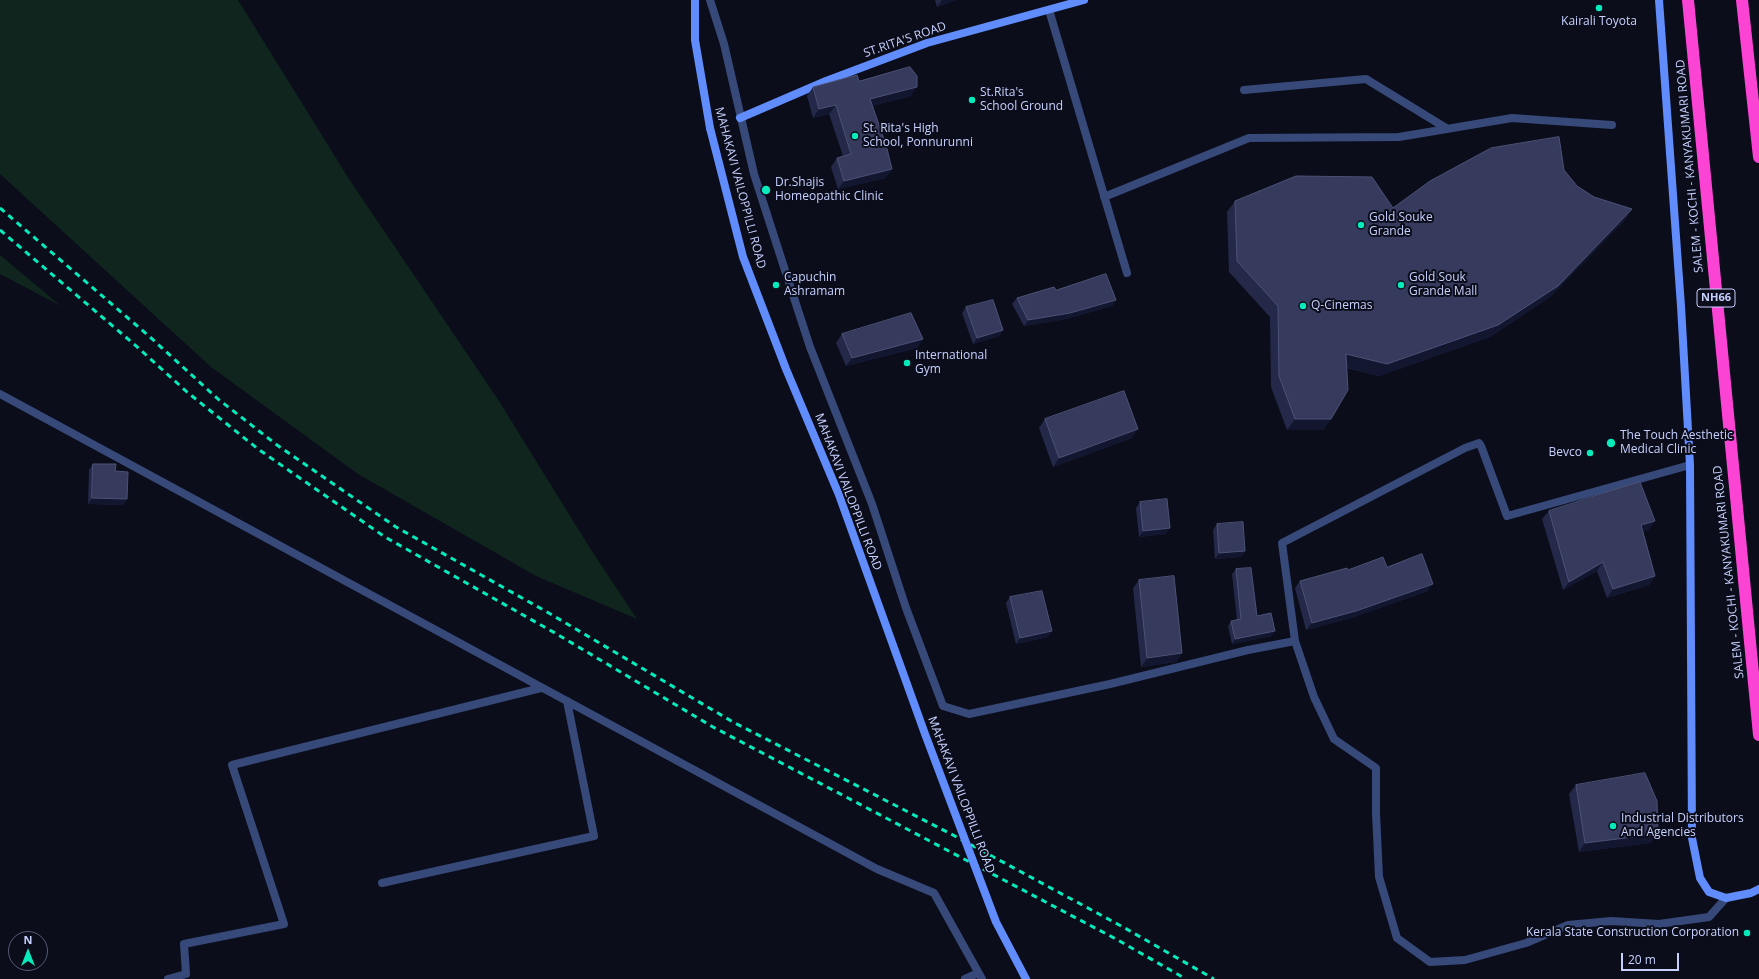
<!DOCTYPE html>
<html>
<head>
<meta charset="utf-8">
<style>
	body { margin:0 }
	#map { position:relative; width:1759px; height:979px; overflow:hidden; background:#0b0d1b; font-family:"Open Sans",sans-serif }
	canvas { display:block }
	.north { position:absolute; left:8px; top:931px; width:40px; height:40px; box-sizing:border-box; background:#0b0d1b; border:1px solid #565b76; border-radius:50%; rotate:0deg; font-size:11px; font-weight:700; line-height:16px; text-align:center; color:#c7d1fe }
	.north::after { content:''; display:block; margin:auto; width:14px; height:18px; background:#05ebbb; clip-path:polygon(50% 0,100% 100%,50% 72%,0 100%) }
	.scale { position:absolute; left:1621px; top:953px; width:58px; height:18px; box-sizing:border-box; border:2px solid #c7d1fe; border-top:0; padding-left:5px; font-size:12px; line-height:14px; white-space:nowrap; color:#c7d1fe; -webkit-text-stroke:3px #0b0d1b; paint-order:stroke }
</style>
</head>
<body>
<div id="map">
<canvas width="1759" height="979"></canvas>
<div class="north">N</div>
<div class="scale">20 m</div>
</div>
<script>
const ctx = document.querySelector('canvas').getContext('2d');
ctx.lineJoin = 'round';
function fillPath(path, color) {
  ctx.fillStyle = color;
  ctx.fill(path, 'evenodd');
}
function stroke(path, color, width, dash) {
  ctx.strokeStyle = color;
  ctx.lineWidth = width;
  ctx.lineCap = dash ? 'butt' : 'round';
  ctx.setLineDash(dash || []);
  ctx.stroke(path);
}
function label(font, color, halo, rows, align = 'center') {
  ctx.font = font + ' "Open Sans",sans-serif';
  ctx.lineWidth = 4;
  ctx.setLineDash([]);
  ctx.textBaseline = 'middle';
  ctx.strokeStyle = halo;
  ctx.fillStyle = color;
  for (const [text, x, y, turn = 0] of rows) {
    ctx.save();
    ctx.translate(x, y);
    ctx.rotate((+turn || 0) * Math.PI / 180);
    ctx.textAlign = isNaN(turn) ? turn : align;
    if (halo) ctx.strokeText(text, 0, 0);
    ctx.fillText(text, 0, 0);
    ctx.restore();
  }
}
fillPath(new Path2D(`
	M 0,0 L 238,0 L 349,179 L 499,401 L 588,545 L 637,619 L 536,576 L 358,474 L 211,367 L 0,174 Z
	M 0,255 L 61,306 L 0,274 Z`), '#0f251d');
stroke(new Path2D(`
	M 710,0 L 724,44 L 754,174 L 782,261 L 810,347 L 872,504 L 906,608 L 943,706 L 969,714 L 1110,684 L 1248,650 L 1295,641 L 1314,697 L 1334,739 L 1376,768 L 1376,813 L 1379,877 L 1397,938 L 1430,962 L 1465,960 L 1526,943 L 1568,925 L 1611,921 L 1659,924 L 1709,917 L 1726,898
	M 1049,10 L 1127,273
	M 1244,90 L 1366,79 L 1446,128
	M 1104,197 L 1249,138 L 1399,137 L 1512,118 L 1612,125
	M 0,394 L 877,869 L 934,893 L 982,979
	M 1295,641 L 1282,543 L 1465,448 L 1479,443 L 1481,446 L 1507,516 L 1690,465
	M 382,883 L 594,836 L 567,701
	M 168,979 L 186,974 L 184,944 L 284,924 L 232,765 L 541,688
	M 965,979 L 978,973`), '#374979', 8);
stroke(new Path2D(`
	M 695,0 L 695,40 L 710,128
	M 1659,0 L 1681,306 L 1690,465 L 1692,838 L 1700,878 L 1709,892 L 1726,898 L 1751,893 L 1759,889
	M 740,118 L 826,81 L 927,43 L 1084,0`), '#608cfc', 8);
stroke(new Path2D(`
	M 1688,0 L 1759,735
	M 1742,0 L 1759,157`), '#fb44d4', 12);
stroke(new Path2D(`
	M 0,208 L 150,337 L 218,399 L 277,445 L 396,527 L 547,612 L 733,722 L 951,834 L 1123,927 L 1214,979
	M 0,230 L 135,345 L 187,392 L 258,449 L 385,537 L 555,633 L 713,727 L 1116,939 L 1186,979`), '#05ebbb', 3, [6, 5]);
stroke(new Path2D(`
	M 710,128 L 743,257 L 786,369 L 839,495 L 925,734 L 996,922 L 1026,979`), '#608cfc', 8);
fillPath(new Path2D(`
	M 935,0 L 956,0 L 937,7 Z
	M 813,87 L 911,96 L 872,106 L 886,178 L 838,189 L 831,167 L 837,158 L 843,156 L 829,114 L 813,118 L 807,96 Z
	M 1564,170 L 1577,186 L 1594,197 L 1632,209 L 1624,221 L 1550,297 L 1490,337 L 1379,376 L 1347,368 L 1331,419 L 1323,430 L 1287,430 L 1271,387 L 1270,317 L 1229,272 L 1227,212 L 1235,201 L 1393,208 Z
	M 1056,290 L 1116,300 L 1112,306 L 1066,319 L 1024,326 L 1012,304 L 1017,298 Z
	M 966,307 L 1003,330 L 999,336 L 973,344 L 962,313 Z
	M 842,334 L 923,339 L 917,348 L 846,366 L 836,343 Z
	M 1045,419 L 1132,438 L 1053,467 L 1039,428 Z
	M 93,464 L 115,471 L 127,499 L 123,505 L 88,504 L 89,470 Z
	M 1140,502 L 1166,534 L 1139,537 L 1136,508 Z
	M 1549,511 L 1649,530 L 1643,531 L 1655,576 L 1649,585 L 1607,598 L 1597,571 L 1563,590 L 1542,519 Z
	M 1217,524 L 1245,551 L 1241,557 L 1215,559 L 1213,530 Z
	M 1387,567 L 1428,591 L 1351,618 L 1306,630 L 1295,588 L 1300,581 L 1348,570 Z
	M 1236,569 L 1257,616 L 1272,636 L 1232,644 L 1228,626 L 1231,621 L 1237,620 L 1232,574 Z
	M 1139,580 L 1182,653 L 1176,662 L 1141,667 L 1133,588 Z
	M 1010,597 L 1052,631 L 1048,637 L 1016,644 L 1006,603 Z
	M 1576,785 L 1651,843 L 1579,852 L 1569,794 Z`), '#24294a');
fillPath(new Path2D(`
	M 942,0 L 956,0 L 937,7 Z
	M 917,87 L 911,96 L 864,108 L 870,99 Z
	M 836,105 L 829,114 L 813,118 L 819,109 Z
	M 892,169 L 886,178 L 838,189 L 844,181 Z
	M 1632,209 L 1624,221 L 1550,297 L 1490,337 L 1379,376 L 1338,365 L 1346,354 Z
	M 1116,300 L 1112,306 L 1066,319 L 1024,326 L 1028,320 Z
	M 1003,330 L 999,336 L 973,344 L 977,338 Z
	M 923,339 L 917,348 L 846,366 L 852,358 Z
	M 1295,419 L 1331,419 L 1323,430 L 1287,430 Z
	M 1138,429 L 1132,438 L 1053,467 L 1059,458 Z
	M 92,498 L 127,499 L 123,505 L 88,504 Z
	M 1655,521 L 1649,530 L 1635,534 L 1641,525 Z
	M 1170,528 L 1166,534 L 1139,537 L 1143,531 Z
	M 1245,551 L 1241,557 L 1215,559 L 1219,553 Z
	M 1603,562 L 1597,571 L 1563,590 L 1569,582 Z
	M 1655,576 L 1649,585 L 1607,598 L 1613,589 Z
	M 1433,584 L 1428,591 L 1351,618 L 1306,630 L 1312,623 Z
	M 1052,631 L 1048,637 L 1016,644 L 1020,638 Z
	M 1275,631 L 1272,636 L 1232,644 L 1235,639 Z
	M 1182,653 L 1176,662 L 1141,667 L 1147,658 Z
	M 1658,834 L 1651,843 L 1579,852 L 1585,843 Z`), '#13162f');
const building = new Path2D(`
	M 910,67 L 917,76 L 917,87 L 870,99 L 886,145 L 892,169 L 844,181 L 837,158 L 851,154 L 836,105 L 819,109 L 813,87 L 857,75 L 859,81 Z
	M 1559,137 L 1564,170 L 1577,186 L 1594,197 L 1632,209 L 1558,286 L 1498,325 L 1387,364 L 1346,354 L 1348,390 L 1331,419 L 1295,419 L 1279,376 L 1278,306 L 1237,261 L 1235,201 L 1296,176 L 1372,177 L 1393,208 L 1430,181 L 1491,148 Z
	M 1106,274 L 1116,300 L 1070,313 L 1028,320 L 1017,298 L 1054,287 L 1056,290 Z
	M 993,300 L 1003,330 L 977,338 L 966,307 Z
	M 911,313 L 923,339 L 852,358 L 842,334 Z
	M 1124,391 L 1138,429 L 1059,458 L 1045,419 Z
	M 93,464 L 116,464 L 115,471 L 128,472 L 127,499 L 92,498 Z
	M 1640,482 L 1655,521 L 1641,525 L 1655,576 L 1613,589 L 1603,562 L 1569,582 L 1549,511 Z
	M 1167,499 L 1170,528 L 1143,531 L 1140,502 Z
	M 1243,522 L 1245,551 L 1219,553 L 1217,524 Z
	M 1422,554 L 1433,584 L 1356,611 L 1312,623 L 1300,581 L 1347,568 L 1348,570 L 1383,557 L 1387,567 Z
	M 1251,568 L 1257,616 L 1271,613 L 1275,631 L 1235,639 L 1231,621 L 1241,619 L 1236,569 Z
	M 1174,576 L 1182,653 L 1147,658 L 1139,580 Z
	M 1042,591 L 1052,631 L 1020,638 L 1010,597 Z
	M 1645,773 L 1657,801 L 1658,834 L 1585,843 L 1576,785 Z`);
fillPath(building, '#363b5d');
stroke(building, '#4c5276', 1);
for (const [x, y, r, color] of [
	[1599,8,4,"#05ebbb"],
	[972,100,4,"#05ebbb"],
	[855,136,4,"#05ebbb"],
	[766,190,5,"#05ebbb"],
	[1361,225,4,"#05ebbb"],
	[776,285,4,"#05ebbb"],
	[1401,285,4,"#05ebbb"],
	[1303,306,4,"#05ebbb"],
	[907,363,4,"#05ebbb"],
	[1611,443,5,"#05ebbb"],
	[1590,453,4,"#05ebbb"],
	[1613,826,4,"#05ebbb"],
	[1747,933,4,"#05ebbb"]
]) {
  const dot = new Path2D();
  dot.arc(x, y, r, 0, 2 * Math.PI);
  ctx.fillStyle = color;
  ctx.fill(dot);
  stroke(dot, '#0b0d1b', 1.5);
}
for (const [x, y, w] of [
	[1716,298,38]
]) {
  const box = new Path2D();
  box.roundRect(x - w / 2, y - 9, w, 18, 3);
  ctx.fillStyle = '#0b0d1b';
  ctx.fill(box);
  stroke(box, '#c7d1fe', 1);
}
label('bold 11px', '#c7d1fe', null, [
	["NH66",1716,298]
]);
label('12px', '#c7d1fe', '#0b0d1b', [
	["Kairali Toyota",1599,22,"center"],
	["St.Rita's",980,93],
	["School Ground",980,107],
	["St. Rita's High",863,129],
	["School, Ponnurunni",863,143],
	["Dr.Shajis",775,183],
	["Homeopathic Clinic",775,197],
	["Gold Souke",1369,218],
	["Grande",1369,232],
	["Capuchin",784,278],
	["Ashramam",784,292],
	["Gold Souk",1409,278],
	["Grande Mall",1409,292],
	["Q-Cinemas",1311,306],
	["International",915,356],
	["Gym",915,370],
	["The Touch Aesthetic",1620,436],
	["Medical Clinic",1620,450],
	["Bevco",1582,453,"right"],
	["Industrial Distributors",1621,819],
	["And Agencies",1621,833],
	["Kerala State Construction Corporation",1739,933,"right"]
], 'left');
label('12px', '#c7d1fe', '#0b0d1b', [
	["ST.RITA'S ROAD",905,40,-19],
	["SALEM - KOCHI - KANYAKUMARI ROAD",1690,166,-95],
	["MAHAKAVI VAILOPPILLI ROAD",740,188,75],
	["MAHAKAVI VAILOPPILLI ROAD",848,492,69],
	["SALEM - KOCHI - KANYAKUMARI ROAD",1729,572,-96],
	["MAHAKAVI VAILOPPILLI ROAD",961,795,69]
]);
</script>
</body>
</html>
